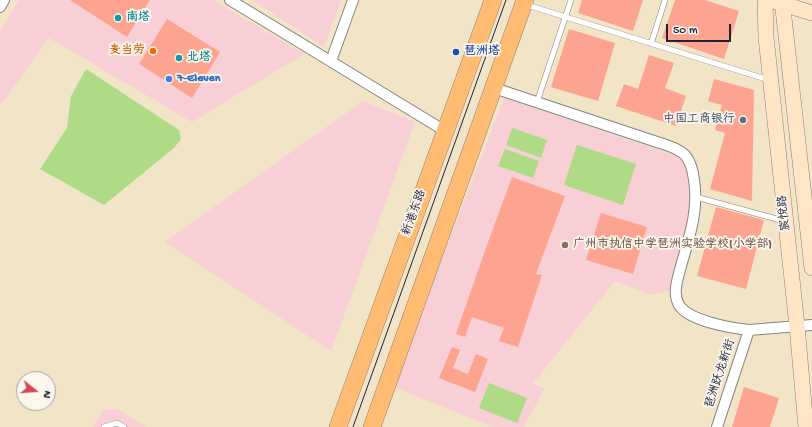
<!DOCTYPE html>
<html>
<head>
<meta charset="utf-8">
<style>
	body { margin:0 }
	#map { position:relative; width:812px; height:427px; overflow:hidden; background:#f1e4c7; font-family:"Gochi Hand",sans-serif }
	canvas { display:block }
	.north { position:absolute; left:16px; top:371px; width:40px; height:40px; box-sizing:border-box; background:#fbf7ec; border:1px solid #a4a2a5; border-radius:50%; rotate:107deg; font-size:11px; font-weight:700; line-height:16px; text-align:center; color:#22223b }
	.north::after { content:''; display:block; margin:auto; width:14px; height:18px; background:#d1495b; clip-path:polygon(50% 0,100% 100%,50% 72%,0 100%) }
	.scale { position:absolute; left:666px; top:24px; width:65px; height:18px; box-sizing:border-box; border:2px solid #22223b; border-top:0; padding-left:5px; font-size:12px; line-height:14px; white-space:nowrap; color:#22223b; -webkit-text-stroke:3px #fbf7ec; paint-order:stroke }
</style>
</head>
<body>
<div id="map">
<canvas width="812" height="427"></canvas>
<div class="north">N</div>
<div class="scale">50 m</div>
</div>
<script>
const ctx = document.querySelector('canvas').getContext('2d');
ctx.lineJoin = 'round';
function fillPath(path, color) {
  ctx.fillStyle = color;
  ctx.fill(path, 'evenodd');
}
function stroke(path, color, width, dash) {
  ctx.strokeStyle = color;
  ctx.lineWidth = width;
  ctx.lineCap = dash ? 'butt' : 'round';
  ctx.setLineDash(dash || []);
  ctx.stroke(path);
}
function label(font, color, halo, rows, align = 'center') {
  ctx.font = font + ' "Gochi Hand","LXGW WenKai TC",sans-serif';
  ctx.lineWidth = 3.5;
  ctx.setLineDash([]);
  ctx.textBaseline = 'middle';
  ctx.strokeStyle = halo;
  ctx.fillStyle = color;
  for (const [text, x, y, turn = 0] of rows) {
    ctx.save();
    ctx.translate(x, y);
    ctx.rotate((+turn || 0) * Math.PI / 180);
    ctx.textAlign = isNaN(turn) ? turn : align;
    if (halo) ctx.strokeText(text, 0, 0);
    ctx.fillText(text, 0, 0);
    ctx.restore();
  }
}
fillPath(new Path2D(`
	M 19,0 L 213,0 L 304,54 L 192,122 L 49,38 L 2,103 L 0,102 L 0,31 Z
	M 252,0 L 341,0 L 324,47 Z
	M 504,98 L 686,159 L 690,210 L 671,290 L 650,295 L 615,281 L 533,383 L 544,389 L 524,427 L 493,427 L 393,387 Z
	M 363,101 L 415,122 L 331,351 L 165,242 Z
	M 117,409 L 146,427 L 93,427 L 103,410 Z`), '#f7cfd4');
fillPath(new Path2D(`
	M 86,69 L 179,130 L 181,139 L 174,148 L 104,205 L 40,169 L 67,128 L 71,96 Z
	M 512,128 L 547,140 L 541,158 L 506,145 Z
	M 577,145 L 636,164 L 623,205 L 564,185 Z
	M 505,149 L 539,161 L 533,178 L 498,166 Z
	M 489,383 L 527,398 L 517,423 L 479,408 Z`), '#afdb87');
fillPath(new Path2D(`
	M 70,0 L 150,0 L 127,37 Z
	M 582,0 L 643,0 L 633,31 L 578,13 Z
	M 675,0 L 705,0 L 739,11 L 724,59 L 662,38 Z
	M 167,19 L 220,52 L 192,98 L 139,64 Z
	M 569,29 L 615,43 L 598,101 L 551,87 Z
	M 649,55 L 674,63 L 665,88 L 686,96 L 676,126 L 616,106 L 624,84 L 638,89 Z
	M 714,79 L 754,90 L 752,201 L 710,189 L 725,133 L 715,130 L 722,105 L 708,101 Z
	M 512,177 L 565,196 L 536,274 L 542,275 L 518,347 L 499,341 L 504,328 L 472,317 L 465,337 L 456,334 L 483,256 Z
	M 716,207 L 764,220 L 746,289 L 697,276 Z
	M 601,213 L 647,227 L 633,274 L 586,260 Z
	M 452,347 L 460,350 L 453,368 L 468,374 L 476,354 L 488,359 L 475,392 L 439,378 Z
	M 744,387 L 779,398 L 770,427 L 732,427 Z`), '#fca48f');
const lane = new Path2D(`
	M 527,5 L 769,80
	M 651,44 L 665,0
	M 537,102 L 571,0
	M 696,197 L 784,221
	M 104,427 L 117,423 L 124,427`);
const street = new Path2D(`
	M 230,0 L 445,131
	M 0,7 L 4,0
	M 331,61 L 353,0
	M 494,88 L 657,142 C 666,145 678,148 685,155 C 691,162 693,171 694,180 C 699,210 689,238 681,266 C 678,278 672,293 679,305 C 689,321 731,328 749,330
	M 717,427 L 749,330 L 812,325`);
const secondary = new Path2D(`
	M 765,0 L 766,37 L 797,326 L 806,427
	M 782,0 L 812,268
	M 774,1 L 812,13`);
const primary = new Path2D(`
	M 338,427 L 493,0
	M 372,427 L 525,0`);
stroke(lane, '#8a8381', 6);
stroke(street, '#8a8381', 12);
stroke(secondary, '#8a8381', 16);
stroke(primary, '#8a8381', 18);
stroke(lane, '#fff', 5);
stroke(street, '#fff', 10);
stroke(secondary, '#ffe4c6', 15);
stroke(primary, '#ffbb71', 17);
stroke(new Path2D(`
	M 353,427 L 506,0`), '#22223b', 1);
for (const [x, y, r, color] of [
	[118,18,4,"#0f9aa8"],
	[153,51,4,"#e8710a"],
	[456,52,4,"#1a4fb4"],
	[179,58,4,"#0f9aa8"],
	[169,79,4,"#3f7fe0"],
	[743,120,4,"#5c6f8a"],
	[565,245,4,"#8d6e63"]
]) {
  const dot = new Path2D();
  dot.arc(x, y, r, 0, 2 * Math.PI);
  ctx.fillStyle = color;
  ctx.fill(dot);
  stroke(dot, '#fbf7ec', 1.5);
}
label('bold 12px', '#0d838f', '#fbf7ec', [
	["南塔",126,18],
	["北塔",187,58]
], 'left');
label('bold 12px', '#c56008', '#fbf7ec', [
	["麦当劳",145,51]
], 'right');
label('bold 12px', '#164399', '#fbf7ec', [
	["琶洲塔",464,52]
], 'left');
label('bold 12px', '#366cbe', '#fbf7ec', [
	["7-Eleven",177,79]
], 'left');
label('bold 12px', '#4e5e75', '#fbf7ec', [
	["中国工商银行",735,120]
], 'right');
label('12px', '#22223b', '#fbf7ec', [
	["新港东路",415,213,-70],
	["宸悦路",785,213,-96],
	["琶洲跃龙新街",721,374,-72]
]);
label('bold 12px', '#785e54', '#fbf7ec', [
	["广州市执信中学琶洲实验学校(小学部)",573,245]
], 'left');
</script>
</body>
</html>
